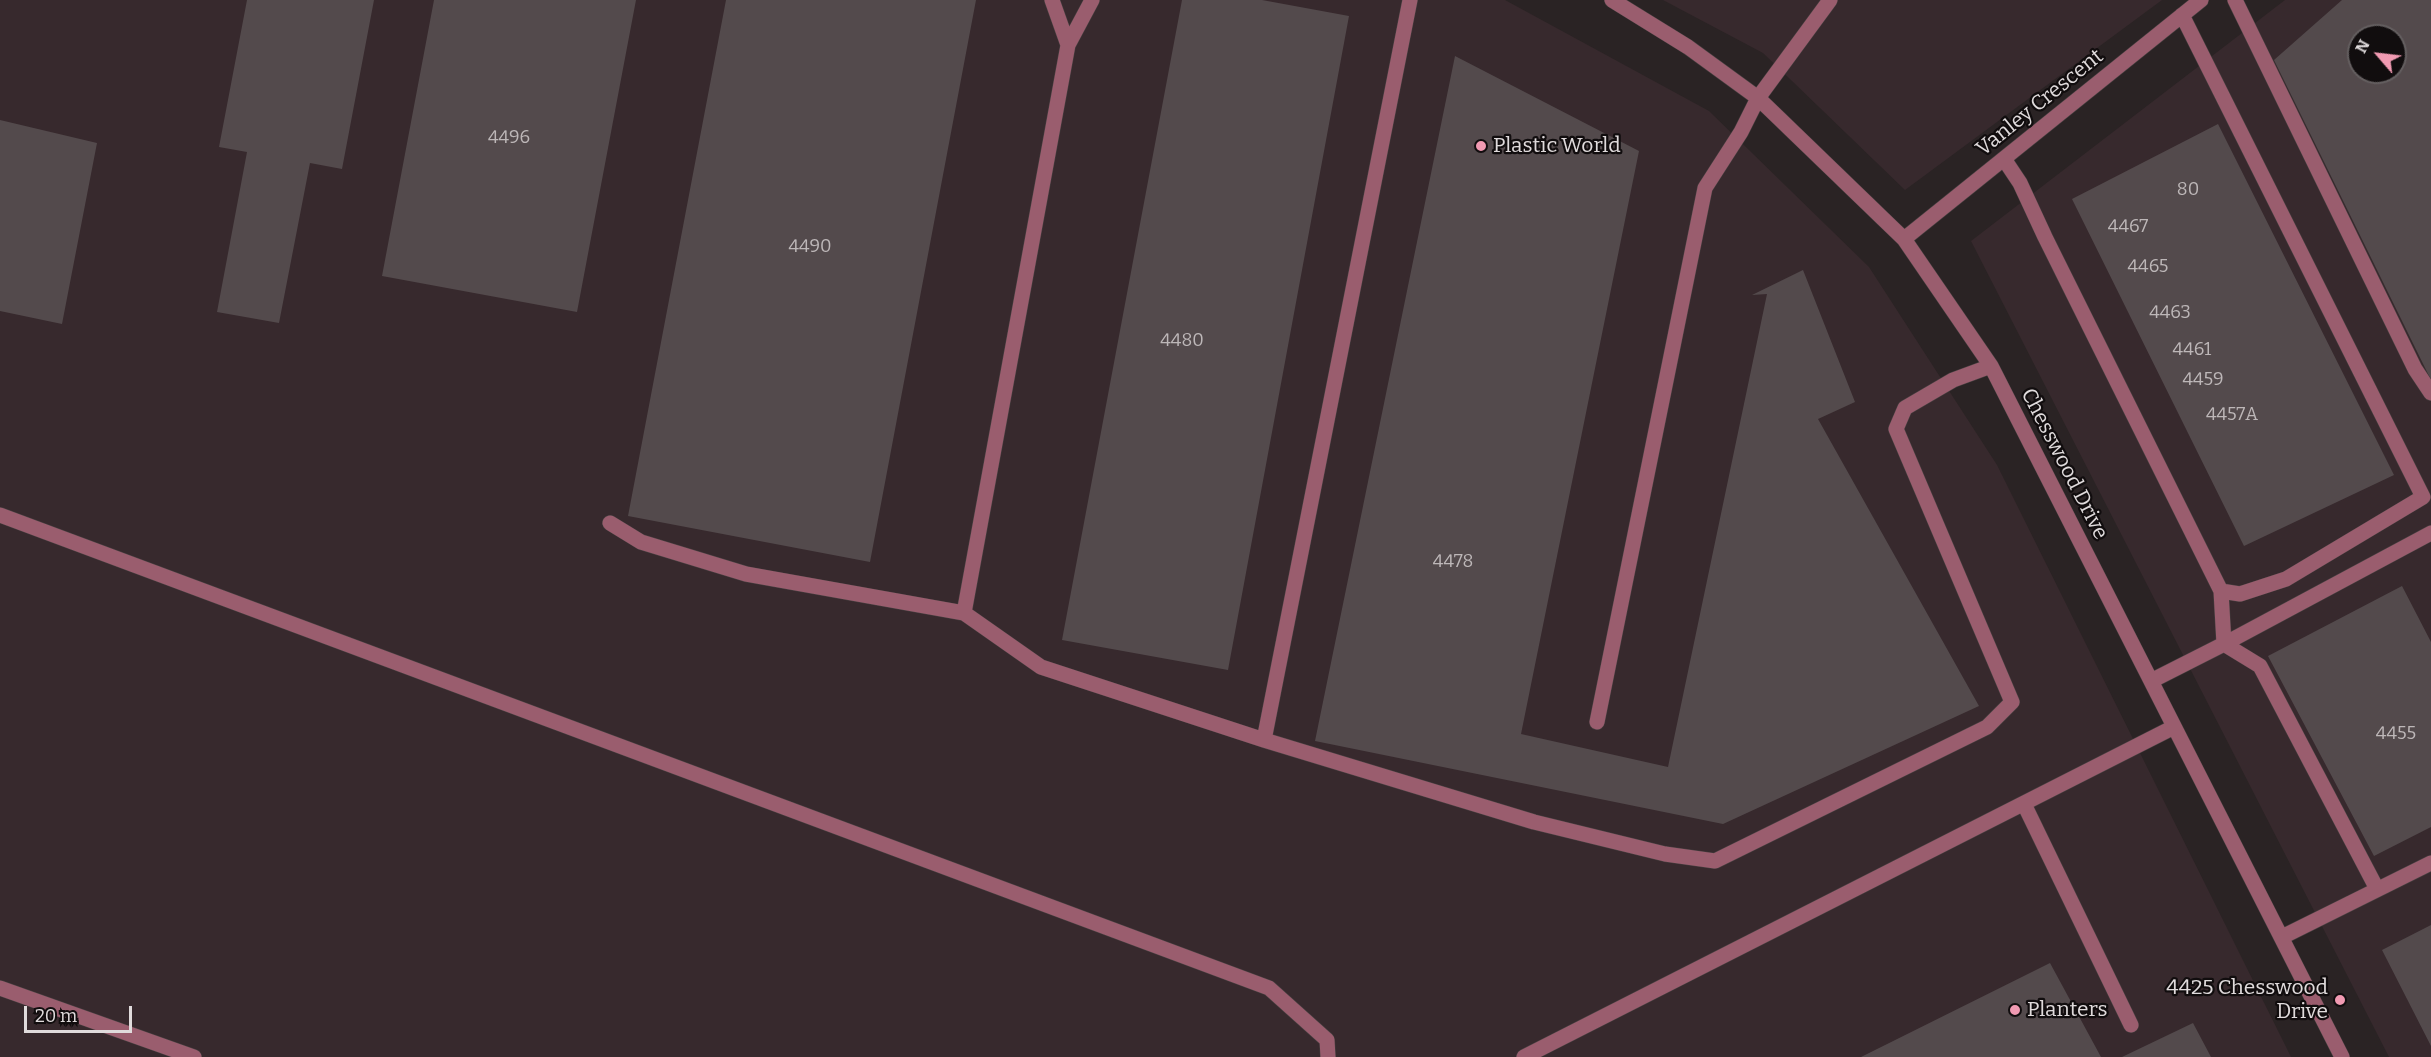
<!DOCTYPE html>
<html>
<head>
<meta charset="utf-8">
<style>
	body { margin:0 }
	#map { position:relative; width:2431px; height:1057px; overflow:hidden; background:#2a2324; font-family:Bitter,serif }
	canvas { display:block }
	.north { position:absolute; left:2347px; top:24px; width:60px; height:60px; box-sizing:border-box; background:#110d0e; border:2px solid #645f60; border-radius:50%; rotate:298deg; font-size:16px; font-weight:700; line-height:24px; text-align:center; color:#e0dbdc }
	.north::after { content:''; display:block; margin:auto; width:21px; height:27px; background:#f19ab2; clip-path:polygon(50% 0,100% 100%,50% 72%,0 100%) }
	.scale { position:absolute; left:24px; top:1006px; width:108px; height:27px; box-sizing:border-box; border:3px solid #e0dbdc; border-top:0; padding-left:8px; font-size:18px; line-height:21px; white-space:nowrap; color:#e0dbdc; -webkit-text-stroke:4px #110d0e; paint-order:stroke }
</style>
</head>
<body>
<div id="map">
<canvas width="2431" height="1057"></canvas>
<div class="north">N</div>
<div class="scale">20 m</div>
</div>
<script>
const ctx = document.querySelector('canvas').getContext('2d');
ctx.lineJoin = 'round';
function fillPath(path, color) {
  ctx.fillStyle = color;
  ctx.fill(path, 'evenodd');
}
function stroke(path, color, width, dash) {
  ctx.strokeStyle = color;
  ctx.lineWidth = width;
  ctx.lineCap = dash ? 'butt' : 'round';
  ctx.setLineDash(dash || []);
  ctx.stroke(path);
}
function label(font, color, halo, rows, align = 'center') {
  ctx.font = font + ' Bitter,serif';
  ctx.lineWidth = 4.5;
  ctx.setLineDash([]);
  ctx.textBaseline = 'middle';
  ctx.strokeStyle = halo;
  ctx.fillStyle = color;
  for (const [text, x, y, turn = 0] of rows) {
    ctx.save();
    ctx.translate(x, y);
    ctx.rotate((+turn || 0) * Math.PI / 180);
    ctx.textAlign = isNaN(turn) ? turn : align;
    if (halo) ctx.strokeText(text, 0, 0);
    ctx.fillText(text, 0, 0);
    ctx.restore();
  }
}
fillPath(new Path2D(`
	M 0,0 L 1505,0 L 1709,111 L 1869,267 L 1997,465 L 2291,1057 L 0,1057 Z
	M 1663,0 L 2162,0 L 1905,190 L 1763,53 Z
	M 2285,0 L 2431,0 L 2431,1057 L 2389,1057 L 1971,241 ZM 2359,36 L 2395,36 L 2395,72 L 2359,72 Z`), '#37292d');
fillPath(new Path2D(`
	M 247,0 L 374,0 L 342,169 L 310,163 L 279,323 L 217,312 L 247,152 L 219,147 Z
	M 434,0 L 636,0 L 577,312 L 382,276 Z
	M 726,0 L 976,0 L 870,562 L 628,516 Z
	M 1182,0 L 1262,0 L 1349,16 L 1228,670 L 1062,640 Z
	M 2342,0 L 2431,0 L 2431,380 L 2274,60 ZM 2359,36 L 2395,36 L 2395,72 L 2359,72 Z
	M 1455,56 L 1639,151 L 1521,734 L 1668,767 L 1767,294 L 1752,295 L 1803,270 L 1855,402 L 1818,419 L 1979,706 L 1723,824 L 1315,741 Z
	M 0,120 L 97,143 L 62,324 L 0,311 Z
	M 2218,124 L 2394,475 L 2244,546 L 2072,199 Z
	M 2402,586 L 2431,642 L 2431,827 L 2374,856 L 2268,656 Z
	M 2431,925 L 2431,1046 L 2382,950 Z
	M 2050,963 L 2101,1057 L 1861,1057 Z
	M 2193,1023 L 2211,1057 L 2122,1057 Z`), '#534a4c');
const minor = new Path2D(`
	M 1052,0 L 1068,45
	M 1410,0 L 1264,740 L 1534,822 L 1665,854 L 1715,861 L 1987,727 L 2012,702 L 1896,429 L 1905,408 L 1953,380 L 1991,366
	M 1612,0 L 1688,47 L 1758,98 L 1904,239 L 1991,366 L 2342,1057
	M 2235,0 L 2415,369 L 2431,393
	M 2182,15 L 2423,497 L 2286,579 L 2240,594 L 2221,591
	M 2004,159 L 2020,183 L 2045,237 L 2221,591 L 2224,644 L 2260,666 L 2377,889
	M 1904,239 L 2201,0
	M 0,515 L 1269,988 L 1327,1040 L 1328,1057
	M 610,523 L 641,542 L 746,574 L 964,613 L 1068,45 L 1092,0
	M 964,613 L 1041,667 L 1264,740
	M 2151,681 L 2224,644 L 2431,533
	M 1597,722 L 1705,188 L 1741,132 L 1758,98 L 1830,0
	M 2024,804 L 2131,1025
	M 2282,937 L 2431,863
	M 0,988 L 194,1057
	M 1524,1057 L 2174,727`);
stroke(minor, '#474041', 16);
stroke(minor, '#9a5d6e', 15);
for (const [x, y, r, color] of [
	[1481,146,6,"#f19ab2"],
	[2340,1000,6,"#f19ab2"],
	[2015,1010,6,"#f19ab2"]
]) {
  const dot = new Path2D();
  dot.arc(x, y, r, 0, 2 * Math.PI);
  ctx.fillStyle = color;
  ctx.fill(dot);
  stroke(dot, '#110d0e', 2);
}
label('18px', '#bdb7b8', null, [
	["4496",509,138],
	["80",2188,190],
	["4467",2128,227],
	["4490",810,247],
	["4465",2148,267],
	["4463",2170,313],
	["4480",1182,341],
	["4461",2192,350],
	["4459",2203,380],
	["4457A",2232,415],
	["4478",1453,562],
	["4455",2396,734]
]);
label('21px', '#e0dbdc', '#110d0e', [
	["Vanley Crescent",2040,103,-39],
	["Chesswood Drive",2064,464,63]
]);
label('21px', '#e0dbdc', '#110d0e', [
	["Plastic World",1493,146],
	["4425 Chesswood",2328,988,"right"],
	["Drive",2328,1012,"right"],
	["Planters",2027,1010]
], 'left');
</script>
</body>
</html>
